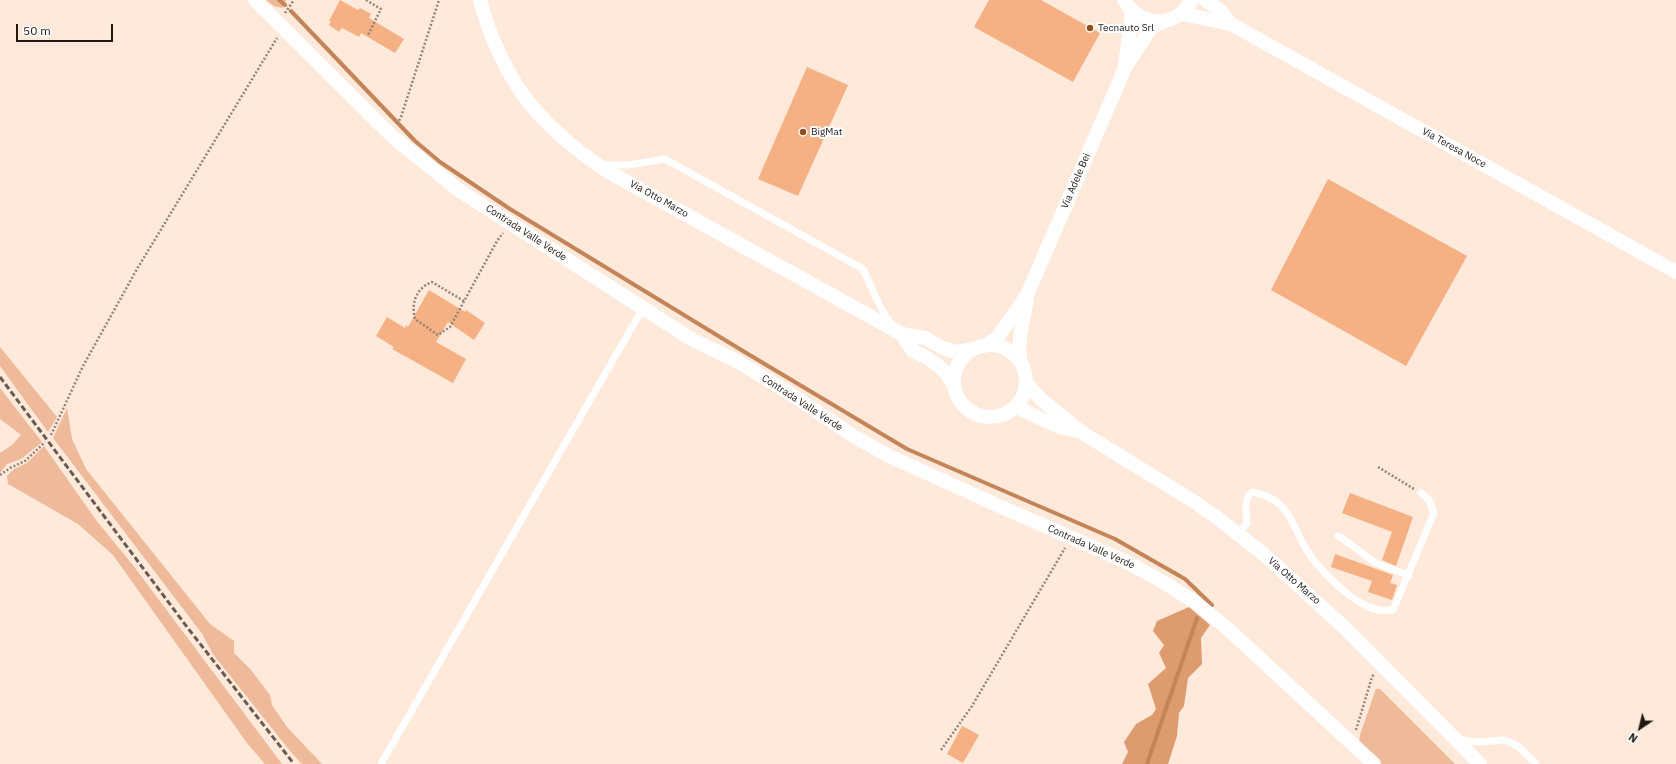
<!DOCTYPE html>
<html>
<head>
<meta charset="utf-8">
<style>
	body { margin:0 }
	#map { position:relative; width:1676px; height:764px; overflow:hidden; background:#fee9db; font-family:"IBM Plex Sans",sans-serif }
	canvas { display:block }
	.north { position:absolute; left:1620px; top:708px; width:40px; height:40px; -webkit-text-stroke:3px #fff; paint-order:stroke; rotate:215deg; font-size:11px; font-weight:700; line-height:16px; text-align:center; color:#211812 }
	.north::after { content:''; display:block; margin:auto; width:14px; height:18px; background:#211812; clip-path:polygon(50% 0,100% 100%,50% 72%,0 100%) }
	.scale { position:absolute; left:16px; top:24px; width:97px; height:18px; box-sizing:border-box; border:2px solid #211812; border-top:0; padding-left:5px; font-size:12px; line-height:14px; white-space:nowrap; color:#211812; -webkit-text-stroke:3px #fff; paint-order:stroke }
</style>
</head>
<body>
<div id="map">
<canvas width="1676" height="764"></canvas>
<div class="north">N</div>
<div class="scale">50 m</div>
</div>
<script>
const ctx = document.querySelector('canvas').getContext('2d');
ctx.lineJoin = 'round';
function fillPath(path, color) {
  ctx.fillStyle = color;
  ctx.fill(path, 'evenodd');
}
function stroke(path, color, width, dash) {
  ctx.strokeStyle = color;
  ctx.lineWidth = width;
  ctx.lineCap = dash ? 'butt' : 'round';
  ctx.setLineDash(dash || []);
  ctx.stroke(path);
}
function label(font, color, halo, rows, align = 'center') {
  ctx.font = font + ' "IBM Plex Sans",sans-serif';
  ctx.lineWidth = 4;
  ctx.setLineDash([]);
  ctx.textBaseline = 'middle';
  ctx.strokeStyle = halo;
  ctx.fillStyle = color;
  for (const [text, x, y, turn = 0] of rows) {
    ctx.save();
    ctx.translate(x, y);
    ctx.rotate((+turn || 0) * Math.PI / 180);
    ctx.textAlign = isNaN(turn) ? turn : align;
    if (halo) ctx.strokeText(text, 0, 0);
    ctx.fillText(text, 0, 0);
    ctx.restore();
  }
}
fillPath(new Path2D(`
	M 266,0 L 286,0 L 285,5 L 282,8 L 274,6 Z
	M 0,347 L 57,417 L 48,432 L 0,366 Z
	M 0,388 L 42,442 L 21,459 L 7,464 L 0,473 L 0,453 L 12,445 L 21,435 L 0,419 Z
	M 67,408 L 72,439 L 86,469 L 210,624 L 234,641 L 234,653 L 251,670 L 270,695 L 272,705 L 287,727 L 322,764 L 302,764 L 290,751 L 212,653 L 203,635 L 53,438 Z
	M 44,446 L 96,520 L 132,564 L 282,764 L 265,764 L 247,743 L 113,555 L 78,524 L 8,484 L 7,476 L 14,469 L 27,463 Z
	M 1376,689 L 1380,689 L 1455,764 L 1380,764 L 1359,741 L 1360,735 Z`), '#eeba99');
fillPath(new Path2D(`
	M 1189,607 L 1210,625 L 1201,638 L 1202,664 L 1188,678 L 1184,706 L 1179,713 L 1177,736 L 1168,764 L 1122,764 L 1128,752 L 1124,742 L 1136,724 L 1152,715 L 1156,709 L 1148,684 L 1166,668 L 1159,653 L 1164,645 L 1153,631 L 1157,621 Z`), '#de9b6e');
stroke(new Path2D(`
	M 279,0 L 285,5
	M 291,11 L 415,141 L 440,162 L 510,209 L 743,351 L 907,449 L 1115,539 L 1185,579 L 1212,605
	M 1147,764 L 1197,618`), '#c58458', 4);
fillPath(new Path2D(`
	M 340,0 L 358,10 L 360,8 L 371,14 L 369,18 L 404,39 L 395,53 L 361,33 L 359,37 L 342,28 L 339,32 L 329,25 L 331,21 L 329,21 Z
	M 989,0 L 1041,0 L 1100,33 L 1073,82 L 974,27 Z
	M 807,67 L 848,85 L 798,196 L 758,179 Z
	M 1328,179 L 1467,256 L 1406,366 L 1271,290 Z
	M 429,290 L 465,312 L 466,310 L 485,323 L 474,340 L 448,322 L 436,342 L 466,359 L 453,383 L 392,349 L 394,347 L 376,336 L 387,317 L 405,328 L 406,325 L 408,327 Z
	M 1350,493 L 1413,517 L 1396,566 L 1382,560 L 1392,532 L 1342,513 Z
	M 1335,554 L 1393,575 L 1390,583 L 1397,585 L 1392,600 L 1368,592 L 1372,581 L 1331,567 Z
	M 962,726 L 979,735 L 963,763 L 947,754 Z`), '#f5b083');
stroke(new Path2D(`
	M 366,0 L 381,9 L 368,35
	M 285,13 L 294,0
	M 397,124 L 401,117 L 439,0
	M 464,301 L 432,282 C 416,288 411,303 415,319 L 438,335 L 450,327 L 497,241 L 503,233
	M 51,435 L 83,366 L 137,269 L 277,38
	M 1378,467 L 1414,489
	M 0,475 L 10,468 L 25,461 L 45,442
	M 1356,730 L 1372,677 L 1374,674
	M 941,750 L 972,706 L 1065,548`), '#93847a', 2.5, [2, 2]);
stroke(new Path2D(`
	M 602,165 L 628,165 L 665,159 L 863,269 L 880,306 L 892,326
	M 1239,535 L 1247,523 C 1246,511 1243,501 1252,492 C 1288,498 1291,522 1306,549 C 1317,568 1349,599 1369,607 C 1377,611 1385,611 1393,610 L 1434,513 L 1429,500 L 1421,493
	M 1338,536 C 1350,543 1360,552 1371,560 C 1383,567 1396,571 1409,575
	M 1459,738 L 1467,741 L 1480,742 L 1504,740 L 1518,746 L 1536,764
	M 381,764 L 643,308`), '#fff', 7);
stroke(new Path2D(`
	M 255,0 L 394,138 L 460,191 L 693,340 L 739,362 L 792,395 L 855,437 L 887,455 L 997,505 L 1129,563 L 1168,585 L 1196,603 L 1228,629 L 1374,764
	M 480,0 C 502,81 538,125 607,171 L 902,334 L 925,338 L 943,348 L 956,352 L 973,349
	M 1124,0 C 1142,28 1174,29 1192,0
	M 1205,0 L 1220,10 L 1231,24
	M 1181,14 C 1198,16 1214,21 1231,24 L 1676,272
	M 1125,65 L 1131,20 L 1131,10
	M 902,334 L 912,350 L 929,359 L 946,372 L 954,387
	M954 381a36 36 0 1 1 72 0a36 36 0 1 1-72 0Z
	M 984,346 L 997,338 L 1027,295 L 1125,68 L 1151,28 L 1161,22
	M 1021,363 C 1016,341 1024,320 1027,298
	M 1026,383 L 1043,401 L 1081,432 L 1190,499 L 1215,516 L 1266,556 L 1346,629 L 1480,764
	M 1016,407 L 1059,427 L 1078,431`), '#fff', 14);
stroke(new Path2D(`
	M 0,377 L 187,627 L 294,764`), '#685b52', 3, [6, 3]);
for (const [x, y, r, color] of [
	[1090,28,4,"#92501d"],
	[803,132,4,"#92501d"]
]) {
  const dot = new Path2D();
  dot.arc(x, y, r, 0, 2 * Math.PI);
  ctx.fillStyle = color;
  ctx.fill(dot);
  stroke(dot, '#fff', 1.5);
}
label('10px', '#211812', '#fff', [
	["Tecnauto Srl",1098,28],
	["BigMat",811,132]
], 'left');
label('10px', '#211812', '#fff', [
	["Via Teresa Noce",1454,148,29],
	["Via Adele Bei",1076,181,-67],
	["Via Otto Marzo",659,199,29],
	["Contrada Valle Verde",526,233,33],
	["Contrada Valle Verde",802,403,33],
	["Contrada Valle Verde",1091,547,24],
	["Via Otto Marzo",1294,581,41]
]);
</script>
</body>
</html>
